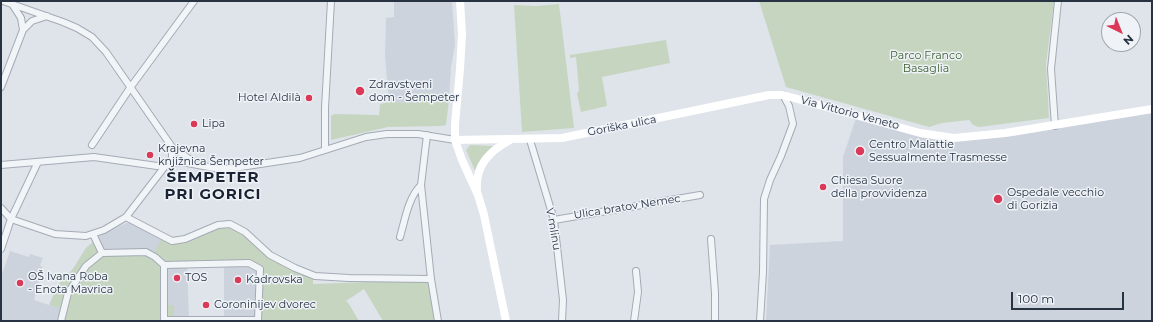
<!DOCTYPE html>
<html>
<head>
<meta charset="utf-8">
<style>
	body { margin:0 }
	#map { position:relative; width:1153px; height:322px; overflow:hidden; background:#dfe4ea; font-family:Montserrat,sans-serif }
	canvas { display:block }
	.frame { position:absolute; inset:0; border:2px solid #273243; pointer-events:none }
	.north { position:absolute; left:1101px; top:12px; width:40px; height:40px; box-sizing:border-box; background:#eff3f7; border:1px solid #9fa6af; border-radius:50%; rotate:137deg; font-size:11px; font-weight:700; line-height:16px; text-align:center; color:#273243 }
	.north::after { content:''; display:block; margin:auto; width:14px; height:18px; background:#da3957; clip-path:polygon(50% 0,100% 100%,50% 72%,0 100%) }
	.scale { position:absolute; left:1011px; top:292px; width:113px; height:18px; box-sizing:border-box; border:2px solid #273243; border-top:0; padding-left:5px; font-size:12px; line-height:14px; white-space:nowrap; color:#273243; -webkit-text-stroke:3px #eff3f7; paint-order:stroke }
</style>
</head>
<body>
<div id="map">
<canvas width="1153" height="322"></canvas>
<div class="frame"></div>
<div class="north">N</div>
<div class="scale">100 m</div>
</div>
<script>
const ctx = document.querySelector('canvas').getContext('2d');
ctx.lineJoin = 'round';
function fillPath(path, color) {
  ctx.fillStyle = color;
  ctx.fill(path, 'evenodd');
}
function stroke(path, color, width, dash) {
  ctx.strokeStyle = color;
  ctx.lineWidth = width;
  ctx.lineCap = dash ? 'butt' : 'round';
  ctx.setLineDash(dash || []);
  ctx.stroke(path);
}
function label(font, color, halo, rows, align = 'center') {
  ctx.font = font + ' Montserrat,sans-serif';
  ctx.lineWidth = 3;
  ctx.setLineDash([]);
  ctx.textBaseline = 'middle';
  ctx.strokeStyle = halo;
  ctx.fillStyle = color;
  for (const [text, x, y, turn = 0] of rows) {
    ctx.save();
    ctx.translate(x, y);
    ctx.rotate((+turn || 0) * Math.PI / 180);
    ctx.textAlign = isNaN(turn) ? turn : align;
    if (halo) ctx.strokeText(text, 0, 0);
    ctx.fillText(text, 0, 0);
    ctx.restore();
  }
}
fillPath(new Path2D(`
	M 394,1 L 452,1 L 455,45 L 451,67 L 449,100 L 432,101 L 419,94 L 418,103 L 389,102 L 385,56 L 386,18 L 394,17 Z
	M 1152,113 L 1152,321 L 766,321 L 770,245 L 843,241 L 843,157 L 856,118 L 950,141 L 1014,136 L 1106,120 Z
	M 129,222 L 161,239 L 187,264 L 189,319 L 224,319 L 224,263 L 249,263 L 313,321 L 1,321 L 1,277 L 10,251 L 29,257 L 30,254 L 43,258 L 40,266 L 43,267 L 34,300 L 49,305 L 57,286 L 73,269 L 86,248 L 100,235 Z`), '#cdd3dc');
fillPath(new Path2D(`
	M 759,1 L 1054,1 L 1046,64 L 1049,118 L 979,127 L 973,125 L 969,120 L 942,123 L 929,127 L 786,87 Z
	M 559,4 L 574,128 L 522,132 L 514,5 L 536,6 Z
	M 666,40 L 670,63 L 602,77 L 607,106 L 581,112 L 577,94 L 579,90 L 576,57 L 570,58 L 570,55 Z
	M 419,93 L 431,93 L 432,101 L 449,100 L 446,125 L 442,126 L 388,127 L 331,140 L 331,116 L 334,114 L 379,115 L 380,104 L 389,102 L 418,103 Z
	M 470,145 L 493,146 L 484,158 L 476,173 L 466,150 Z
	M 230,224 L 266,251 L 313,275 L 313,284 L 431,280 L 437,321 L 383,321 L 364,289 L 346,301 L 349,304 L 359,321 L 264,321 L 258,320 L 260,269 L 249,263 L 164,265 L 166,305 L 174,305 L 174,319 L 228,321 L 61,321 L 64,309 L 50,305 L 57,286 L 73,269 L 86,248 L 96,240 L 102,253 L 146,252 L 152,256 L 161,240 L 178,241 Z`), '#c6d5c0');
const street = new Path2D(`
	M 3,1 L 63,22 L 77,28 L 92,37 L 106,52 L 172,147 L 192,161
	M 12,4 L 21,18 L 23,30
	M 1,87 L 23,30 L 32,21 L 47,16
	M 1055,126 L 1051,69 L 1058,1
	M 427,135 L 421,185 L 431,279 L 438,321
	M 530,140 L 554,220 L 563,300 L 562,321
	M 92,145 L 130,88 L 194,1
	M 325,149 L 325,108 L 331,1
	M 1,165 L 94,157 L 157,166 L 182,162 L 214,168 L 227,169 L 300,158 L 366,137 L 387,134 L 418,134 L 455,140
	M 1,208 L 11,219 L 55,234 L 86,236 L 104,230 L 126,217 L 166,165 L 172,159 L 172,147
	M 126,217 L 172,241 L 185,239 L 218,225 L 230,224 L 245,232 L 270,255 L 295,268 L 315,276 L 349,278 L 431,279
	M 554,220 L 700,195
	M 93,234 L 102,253
	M 400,237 C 405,220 408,198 421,185
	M 711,239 L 715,293 L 715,321
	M 1,249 L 11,219 L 38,162
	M 61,321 L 68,293 L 86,266 L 102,253 L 146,252 L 155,257 L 164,265 L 249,263 L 260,269 L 258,320 L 164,320
	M 164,321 L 164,265
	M 634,321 L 638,292 L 636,271
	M 760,321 L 763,272 L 764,199 L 770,180 L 781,156 L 793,124 L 789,106 L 783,95`);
stroke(street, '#a4abb5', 8);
stroke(street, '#f2f5f8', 6);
stroke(new Path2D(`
	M 460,1 L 462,34 L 460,69 L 455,124 L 455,140 L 462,160 L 478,195 L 484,215 L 506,321
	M 455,140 L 562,138 L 769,95 L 783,95 L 920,133 L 954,138 L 1005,133 L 1152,109
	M 477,190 C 475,165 490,151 510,140`), '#fff', 8);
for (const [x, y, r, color] of [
	[360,91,5,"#da3957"],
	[309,98,4,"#da3957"],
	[194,124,4,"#da3957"],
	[860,151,5,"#da3957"],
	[150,155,4,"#da3957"],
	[823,187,4,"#da3957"],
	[998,199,5,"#da3957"],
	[177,278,4,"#da3957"],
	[238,280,4,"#da3957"],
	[20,283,4,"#da3957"],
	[206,305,4,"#da3957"]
]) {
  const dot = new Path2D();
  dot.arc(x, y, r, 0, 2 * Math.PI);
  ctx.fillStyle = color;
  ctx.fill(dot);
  stroke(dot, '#eff3f7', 1.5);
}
label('11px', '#3d6033', '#eff3f7', [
	["Parco Franco",926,56],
	["Basaglia",926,69]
]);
label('11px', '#273243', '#eff3f7', [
	["Zdravstveni",369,85],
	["dom - Šempeter",369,98],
	["Hotel Aldilà",301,98,"right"],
	["Lipa",202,124],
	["Centro Malattie",869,145],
	["Sessualmente Trasmesse",869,158],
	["Krajevna",158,149],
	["knjižnica Šempeter",158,162],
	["Chiesa Suore",831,181],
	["della provvidenza",831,194],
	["Ospedale vecchio",1007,193],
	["di Gorizia",1007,206],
	["OŠ Ivana Roba",28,277],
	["- Enota Mavrica",28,290],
	["TOS",185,278],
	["Kadrovska",246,280],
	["Coroninijev dvorec",214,305]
], 'left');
label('11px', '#273243', '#eff3f7', [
	["Via Vittorio Veneto",850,113,15],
	["Goriška ulica",622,126,-11],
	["Ulica bratov Nemec",627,207,-9],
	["V mlinu",553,229,80]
]);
ctx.letterSpacing = '1px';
label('bold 15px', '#192333', '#eff3f7', [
	["ŠEMPETER",213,178],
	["PRI GORICI",213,195]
]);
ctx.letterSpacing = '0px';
</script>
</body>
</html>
